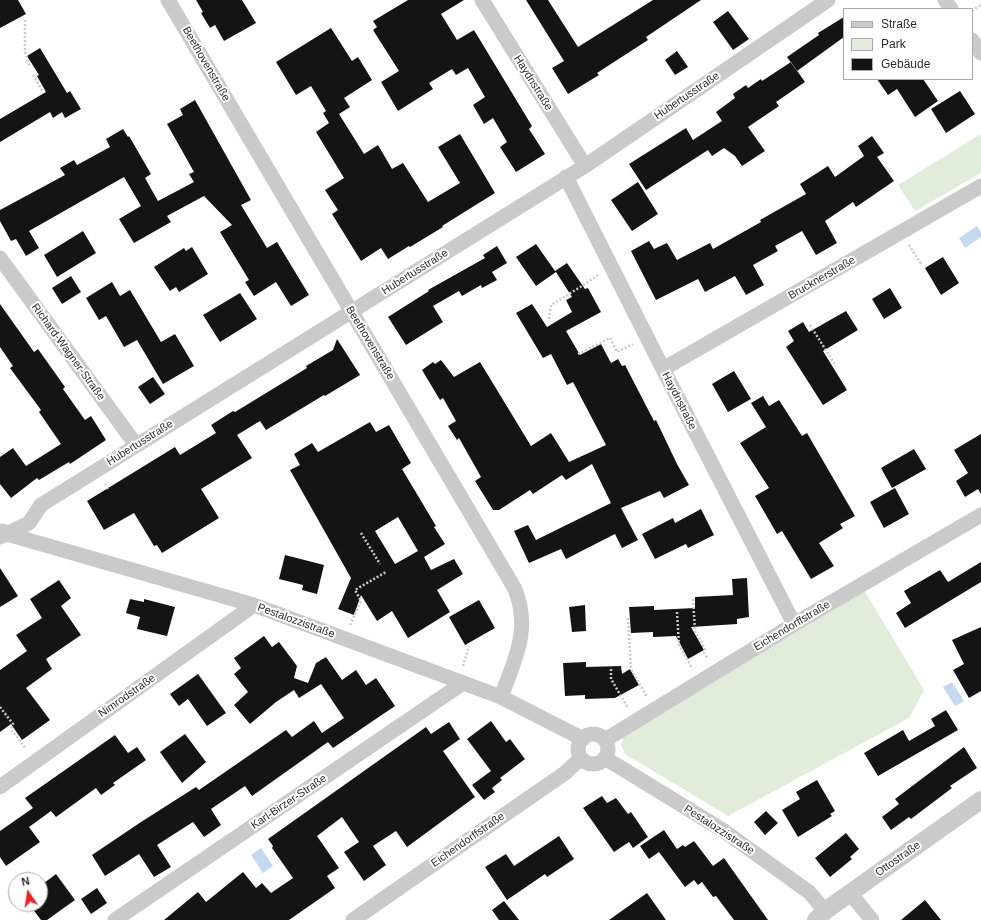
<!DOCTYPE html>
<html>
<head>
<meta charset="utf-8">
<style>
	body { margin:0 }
	#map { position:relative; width:981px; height:920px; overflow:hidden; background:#fff; font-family:Arial,sans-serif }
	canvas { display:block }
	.legend { position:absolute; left:843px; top:8px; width:130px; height:72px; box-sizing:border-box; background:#fff; border:1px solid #ababab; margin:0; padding:5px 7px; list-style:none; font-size:12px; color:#2d2d2d }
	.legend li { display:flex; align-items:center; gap:8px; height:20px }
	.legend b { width:20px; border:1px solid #ababab }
	.north { position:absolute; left:8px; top:872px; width:40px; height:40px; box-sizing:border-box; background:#fff; border:1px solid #ababab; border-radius:50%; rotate:347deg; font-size:11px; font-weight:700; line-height:16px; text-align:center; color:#2d2d2d }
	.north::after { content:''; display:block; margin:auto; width:14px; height:18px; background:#f32221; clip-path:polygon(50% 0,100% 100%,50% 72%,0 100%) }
</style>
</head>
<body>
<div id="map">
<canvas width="981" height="920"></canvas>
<ul class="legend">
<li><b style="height:5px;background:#cacaca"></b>Straße</li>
<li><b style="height:11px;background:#e2ecda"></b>Park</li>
<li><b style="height:11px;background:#141414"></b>Gebäude</li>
</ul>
<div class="north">N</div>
</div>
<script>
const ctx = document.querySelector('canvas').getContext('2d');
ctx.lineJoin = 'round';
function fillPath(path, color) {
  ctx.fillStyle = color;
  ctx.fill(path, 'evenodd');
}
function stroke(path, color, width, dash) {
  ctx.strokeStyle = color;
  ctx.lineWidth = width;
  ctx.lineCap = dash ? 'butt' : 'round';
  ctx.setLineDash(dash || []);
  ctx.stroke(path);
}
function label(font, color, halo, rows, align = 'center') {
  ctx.font = font + ' Arial,sans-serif';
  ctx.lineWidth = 4;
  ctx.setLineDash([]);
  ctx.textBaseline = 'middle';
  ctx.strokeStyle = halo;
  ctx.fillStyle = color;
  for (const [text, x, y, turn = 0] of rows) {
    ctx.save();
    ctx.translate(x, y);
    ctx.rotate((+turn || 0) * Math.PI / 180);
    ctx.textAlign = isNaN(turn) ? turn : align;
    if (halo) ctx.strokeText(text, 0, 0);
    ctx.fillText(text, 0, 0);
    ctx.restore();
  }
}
fillPath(new Path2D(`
	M 981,134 L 981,173 L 915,211 L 898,185 Z
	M 864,590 L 924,690 L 909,718 L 728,816 L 625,754 L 621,745 L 624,737 Z`), '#e2ecda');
fillPath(new Path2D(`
	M 977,226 L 981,232 L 981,237 L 965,248 L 959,238 Z
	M 952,682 L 964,701 L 955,706 L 943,687 Z
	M 261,848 L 273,866 L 263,873 L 251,855 Z`), '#c4daee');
fillPath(new Path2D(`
	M 0,0 L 18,0 L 26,14 L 0,28 Z
	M 196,0 L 242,0 L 256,23 L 224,41 L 215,25 L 210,28 L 201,13 L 203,12 Z
	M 408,0 L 464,0 L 441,14 L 457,40 L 474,30 L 532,126 L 529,129 L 545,154 L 516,172 L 500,147 L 507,142 L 493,118 L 484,124 L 473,105 L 485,97 L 468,68 L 456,75 L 452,69 L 429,83 L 433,89 L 398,111 L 381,82 L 399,71 L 373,30 L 377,27 L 373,21 Z
	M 526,0 L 548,0 L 578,47 L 653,0 L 701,0 L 646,37 L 648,40 L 597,73 L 599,75 L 568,94 L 552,68 L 564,61 Z
	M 728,11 L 749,39 L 733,50 L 713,22 Z
	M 844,17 L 844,37 L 797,71 L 787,57 L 819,35 L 818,33 Z
	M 331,28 L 352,61 L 358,57 L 372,80 L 344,98 L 350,107 L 339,114 L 364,154 L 378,145 L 392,169 L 403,163 L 428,202 L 460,183 L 438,147 L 460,134 L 495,193 L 442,226 L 443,227 L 410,247 L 409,246 L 388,259 L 381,248 L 361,261 L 332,214 L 338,210 L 325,190 L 344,178 L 316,132 L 329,123 L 323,113 L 326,111 L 311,86 L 296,95 L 276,62 Z
	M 40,48 L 67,93 L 70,91 L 81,109 L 65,118 L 62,112 L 53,118 L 50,112 L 0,142 L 0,119 L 46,92 L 37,76 L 39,75 L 27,56 Z
	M 677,51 L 688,67 L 675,75 L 665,60 Z
	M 791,62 L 805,82 L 776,102 L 779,106 L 748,127 L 765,151 L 742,166 L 735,156 L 724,148 L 712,156 L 708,150 L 646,190 L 629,164 L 686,128 L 693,140 L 722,121 L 716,112 L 735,98 L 733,94 L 746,85 L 748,88 L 761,79 L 762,81 Z
	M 877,79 L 923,79 L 938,101 L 915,117 L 897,89 L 888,95 Z
	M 960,91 L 975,114 L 946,133 L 931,109 Z
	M 195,100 L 251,200 L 241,205 L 267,248 L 277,242 L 309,295 L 291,306 L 276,282 L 254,296 L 245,282 L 249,280 L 220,232 L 232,225 L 204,196 L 167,216 L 171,222 L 134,243 L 119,219 L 141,206 L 124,177 L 29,231 L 39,248 L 26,256 L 16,239 L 11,241 L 0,221 L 0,210 L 65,175 L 60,168 L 74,160 L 77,165 L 110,147 L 106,139 L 123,129 L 128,137 L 129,136 L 151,174 L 145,178 L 158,201 L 194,182 L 189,174 L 194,172 L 167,124 L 183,115 L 180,109 Z
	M 872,136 L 884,153 L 877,157 L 894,181 L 856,207 L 853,202 L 825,221 L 837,243 L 816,255 L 802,231 L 775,246 L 778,251 L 753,265 L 764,285 L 746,295 L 735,276 L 705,292 L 698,279 L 656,300 L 631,251 L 649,241 L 654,249 L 667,243 L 677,260 L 710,243 L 713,249 L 761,222 L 760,220 L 806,194 L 800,184 L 828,166 L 835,177 L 864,156 L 858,146 Z
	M 638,182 L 658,214 L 632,231 L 611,200 Z
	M 83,231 L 96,253 L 57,277 L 44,255 Z
	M 536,244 L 555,271 L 567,263 L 585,289 L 588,288 L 601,312 L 566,331 L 580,355 L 601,344 L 611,363 L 618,359 L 622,366 L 625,365 L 654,421 L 656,420 L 677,464 L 689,485 L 664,498 L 660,491 L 621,508 L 638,540 L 622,548 L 615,534 L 566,559 L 561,549 L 529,563 L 514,531 L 528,525 L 536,540 L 611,503 L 592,464 L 566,480 L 562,475 L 533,494 L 530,490 L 499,510 L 493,510 L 475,481 L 481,477 L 459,438 L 457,440 L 448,426 L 456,421 L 443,398 L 440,400 L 422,370 L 433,362 L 435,364 L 441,360 L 454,377 L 480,362 L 531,446 L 551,433 L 569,462 L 606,445 L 573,382 L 567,385 L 551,354 L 543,358 L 516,313 L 532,304 L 547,327 L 572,312 L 566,300 L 572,297 L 556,272 L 536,286 L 516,257 Z
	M 497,246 L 507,263 L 492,272 L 497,280 L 482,288 L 481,285 L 462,296 L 459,291 L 433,306 L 443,322 L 406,345 L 388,317 L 429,291 L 428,290 L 485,258 L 483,255 Z
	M 192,247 L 208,274 L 179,292 L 176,287 L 170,291 L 154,267 L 184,248 L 186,251 Z
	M 943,257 L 959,283 L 941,295 L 925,268 Z
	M 71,276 L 81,292 L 62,304 L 52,288 Z
	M 112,282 L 120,296 L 130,290 L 161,342 L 175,334 L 194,366 L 163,384 L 137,340 L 124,347 L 106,316 L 99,320 L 86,298 Z
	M 890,288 L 902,308 L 884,319 L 872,299 Z
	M 240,293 L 257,319 L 220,342 L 203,315 Z
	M 0,304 L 34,352 L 38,349 L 65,387 L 63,389 L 85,420 L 91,416 L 106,440 L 70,464 L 69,462 L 39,480 L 37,478 L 11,498 L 0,484 L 0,457 L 13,448 L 26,466 L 61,444 L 39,412 L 41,410 L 10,368 L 13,366 L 0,347 Z
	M 846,311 L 858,330 L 823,351 L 847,390 L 823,405 L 786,347 L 794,341 L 788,331 L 803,322 L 809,332 Z
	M 337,339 L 360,375 L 325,396 L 324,395 L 266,430 L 260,421 L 237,435 L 252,458 L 201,489 L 219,518 L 162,553 L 157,545 L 154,546 L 134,513 L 104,530 L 87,501 L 175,447 L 180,455 L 216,433 L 211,425 L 233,411 L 235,412 L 307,368 L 306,366 L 333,350 Z
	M 734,371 L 751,399 L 728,412 L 712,384 Z
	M 153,377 L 165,394 L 150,404 L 138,387 Z
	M 763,396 L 769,406 L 779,400 L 802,436 L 807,433 L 855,516 L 840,524 L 843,528 L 819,543 L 834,566 L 811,579 L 782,531 L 777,534 L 755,496 L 769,488 L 740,443 L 766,427 L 751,403 Z
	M 370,422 L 376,432 L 389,425 L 411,463 L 402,469 L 436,526 L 434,527 L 445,544 L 424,557 L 431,570 L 454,559 L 463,574 L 437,590 L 450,612 L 408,638 L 392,611 L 377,621 L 361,595 L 354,615 L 338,609 L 351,578 L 290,470 L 300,465 L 294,454 L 312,443 L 318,452 ZM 398,517 L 418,551 L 395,564 L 375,531 Z
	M 981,434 L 981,494 L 978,489 L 965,497 L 956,481 L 968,473 L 954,450 Z
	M 914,449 L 926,469 L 892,488 L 881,468 Z
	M 895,488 L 909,514 L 884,528 L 870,502 Z
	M 701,509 L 714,535 L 688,548 L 686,544 L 655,559 L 642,534 L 673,518 L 675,523 Z
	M 285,555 L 324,565 L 317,594 L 302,590 L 303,585 L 279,579 Z
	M 981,562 L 981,582 L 905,628 L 896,613 L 911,603 L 904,591 L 940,570 L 948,582 Z
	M 0,568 L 18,596 L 0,607 Z
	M 747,578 L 749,617 L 737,619 L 737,624 L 691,627 L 704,650 L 688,659 L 676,636 L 653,637 L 653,632 L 631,633 L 629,607 L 654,606 L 654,610 L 695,608 L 695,597 L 733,595 L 732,579 Z
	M 59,580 L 71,598 L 61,606 L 81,635 L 46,659 L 52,669 L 26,688 L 50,720 L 22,740 L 11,724 L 0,732 L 0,670 L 27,651 L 16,635 L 42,618 L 30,599 Z
	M 130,599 L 144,602 L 144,599 L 175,607 L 167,636 L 137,629 L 140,617 L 126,613 Z
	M 479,600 L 495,628 L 465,645 L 449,617 Z
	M 585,605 L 586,631 L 572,632 L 569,607 Z
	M 981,627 L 981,691 L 969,698 L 953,670 L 964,664 L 952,640 Z
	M 264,636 L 272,647 L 279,642 L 297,666 L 294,678 L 308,683 L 316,663 L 326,657 L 342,680 L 356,670 L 366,685 L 376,678 L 395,706 L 333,748 L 327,741 L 328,742 L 252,796 L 245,786 L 211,809 L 221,825 L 204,837 L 193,822 L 157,845 L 171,867 L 154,877 L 139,854 L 105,876 L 92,855 L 141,822 L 196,787 L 199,790 L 286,730 L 292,737 L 314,721 L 322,733 L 344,718 L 321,684 L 299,698 L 294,690 L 276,702 L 250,724 L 234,705 L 248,692 L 234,674 L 241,668 L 234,658 Z
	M 586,662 L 586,667 L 621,666 L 622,674 L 630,669 L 639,685 L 615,698 L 585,699 L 585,695 L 565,696 L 563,663 Z
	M 198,674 L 226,713 L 207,726 L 188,699 L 179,706 L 170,694 Z
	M 946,710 L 958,730 L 878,776 L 864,753 L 903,730 L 909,741 L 935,726 L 931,719 Z
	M 491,721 L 506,742 L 510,739 L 525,759 L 500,778 L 502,780 L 492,788 L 495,792 L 484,800 L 472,785 L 491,771 L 467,739 Z
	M 449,722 L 460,739 L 443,751 L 475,797 L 407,847 L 396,831 L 373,846 L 386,865 L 364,881 L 344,852 L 359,842 L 342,817 L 317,836 L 339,868 L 327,876 L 335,888 L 289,920 L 164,920 L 198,892 L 206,902 L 243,872 L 256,888 L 262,883 L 271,893 L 293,878 L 272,848 L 273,846 L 268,839 L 426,727 L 431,734 Z
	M 185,734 L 206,762 L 182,783 L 160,752 Z
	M 115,735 L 128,753 L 137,747 L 146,760 L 113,783 L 115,785 L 101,795 L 96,788 L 56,817 L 51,811 L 29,827 L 40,842 L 6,866 L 0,857 L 0,831 L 33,808 L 25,798 Z
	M 964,747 L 977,768 L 950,786 L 952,788 L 911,819 L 909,817 L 891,830 L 882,817 L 899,804 L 895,799 Z
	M 817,780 L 835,811 L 830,814 L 832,816 L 798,837 L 782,810 L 800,799 L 796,792 Z
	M 602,796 L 607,803 L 616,798 L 628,814 L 631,812 L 648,837 L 633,848 L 629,842 L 614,852 L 583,808 Z
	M 766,811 L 778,823 L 765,835 L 754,822 Z
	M 664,830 L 677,849 L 683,845 L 685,847 L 694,841 L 713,866 L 724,858 L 768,920 L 734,920 L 716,896 L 713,897 L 702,882 L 698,885 L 694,880 L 685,887 L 659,852 L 649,859 L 640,846 Z
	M 846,833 L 859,849 L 850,857 L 852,859 L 830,877 L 815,858 Z
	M 559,836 L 574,859 L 547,877 L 545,874 L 507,900 L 485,867 L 506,854 L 514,866 Z
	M 56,874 L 75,900 L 47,920 L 41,920 L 29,904 L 40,904 L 40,886 Z
	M 97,888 L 107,903 L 91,914 L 81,899 Z
	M 647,893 L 666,920 L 609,920 Z
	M 925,900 L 941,920 L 901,920 Z
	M 504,901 L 519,920 L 499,920 L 492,910 Z`), '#141414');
stroke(new Path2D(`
	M 972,11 L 981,5
	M 25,20 L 25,52 L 30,67
	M 33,75 L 43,92
	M 909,245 L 922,265
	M 549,319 L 551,305 L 582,286 L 598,275
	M 810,325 L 836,366
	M 578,354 L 610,338 L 617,352 L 633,344
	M 105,484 L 108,489
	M 361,533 L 380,564
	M 693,599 L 695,631 L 705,649 L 704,653 L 708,659
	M 677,612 L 679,645 L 692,668
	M 628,618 L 631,669 L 647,697
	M 350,625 L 361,601 L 355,590 L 386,572
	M 463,666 L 469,646
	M 611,669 L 611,679 L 628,708
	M 0,707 L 13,724 L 11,729 L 26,749`), '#cacaca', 2.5, [2, 2]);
stroke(new Path2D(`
	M 168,0 L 515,589 C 531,630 515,659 501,697
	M 482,0 L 585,166
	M 945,0 L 951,9
	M 972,40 L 981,53
	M 566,177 L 663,369 L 794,624
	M 0,258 L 136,445
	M 663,369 L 981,186
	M 3,531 L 7,534 L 254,605 L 501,697 L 583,739
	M 0,537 L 29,523 L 41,505 L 585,166 L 828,0
	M578 749a15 15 0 1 1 30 0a15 15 0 1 1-30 0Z
	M 605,740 L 796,623 L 981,515
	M 605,758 L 724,831 L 809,892 L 825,911
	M 0,787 L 254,605
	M 850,893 L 872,920
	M 115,920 L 463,683
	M 353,920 L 565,773 L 581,758`), '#cacaca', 15);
stroke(new Path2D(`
	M 816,920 L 825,911 L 850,893 L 981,800`), '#cacaca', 18);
label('11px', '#2d2d2d', '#fff', [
	["Beethovenstraße",206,64,60],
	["Haydnstraße",533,83,58],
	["Hubertusstraße",687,96,-34],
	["Hubertusstraße",415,272,-32],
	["Brucknerstraße",822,278,-30],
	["Beethovenstraße",370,343,59],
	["Richard-Wagner-Straße",68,352,54],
	["Haydnstraße",679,401,63],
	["Hubertusstraße",140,443,-32],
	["Pestalozzistraße",296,621,20],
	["Eichendorffstraße",792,626,-31],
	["Nimrodstraße",127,696,-35],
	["Karl-Birzer-Straße",289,802,-34],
	["Pestalozzistraße",719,830,33],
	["Eichendorffstraße",468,840,-35],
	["Ottostraße",898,859,-35]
]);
</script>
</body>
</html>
